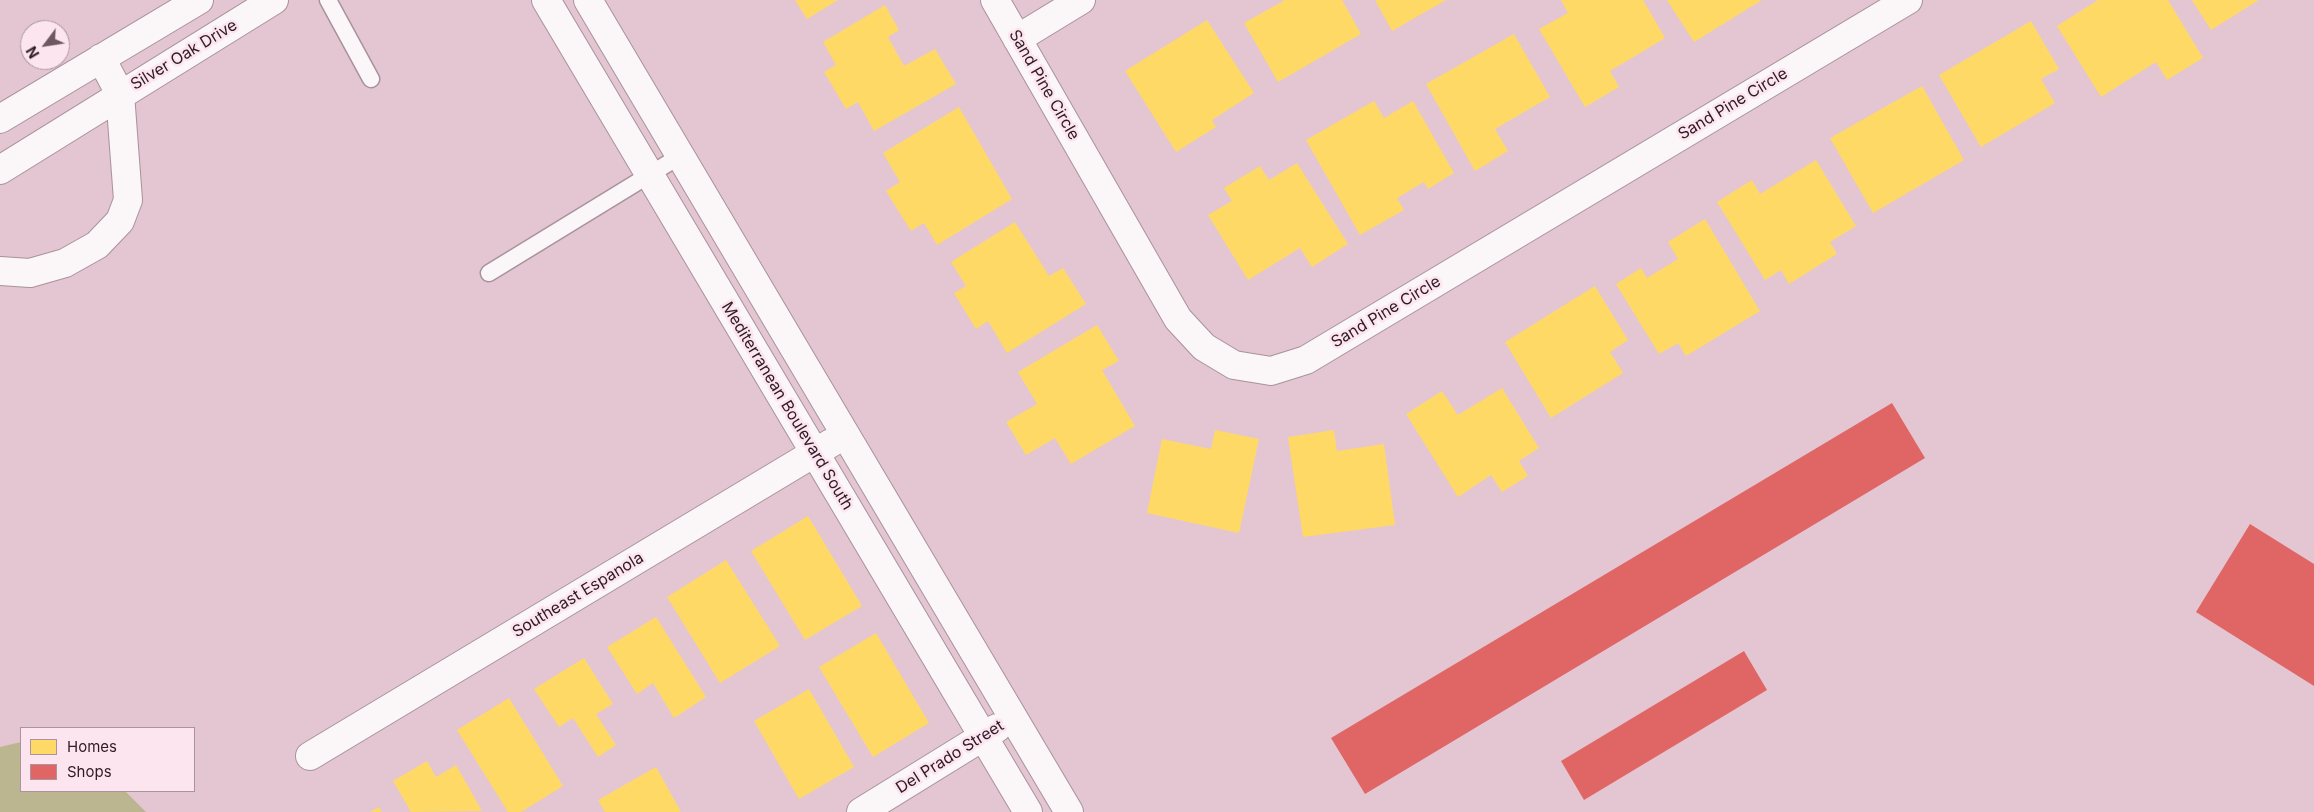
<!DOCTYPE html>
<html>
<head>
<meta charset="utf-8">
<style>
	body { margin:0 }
	#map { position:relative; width:2314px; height:812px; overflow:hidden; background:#e3c6d2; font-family:Inter,sans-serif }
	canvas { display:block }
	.legend { position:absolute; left:20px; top:727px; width:175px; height:65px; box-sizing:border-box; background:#fce5ef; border:1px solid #aa949e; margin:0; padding:6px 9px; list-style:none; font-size:15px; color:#2f1b24 }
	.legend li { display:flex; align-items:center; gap:10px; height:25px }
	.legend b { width:25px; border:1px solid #aa949e }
	.north { position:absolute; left:20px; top:20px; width:50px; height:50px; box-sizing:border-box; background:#fce5ef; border:1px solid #aa949e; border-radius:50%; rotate:239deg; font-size:14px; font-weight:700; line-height:20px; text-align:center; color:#2f1b24 }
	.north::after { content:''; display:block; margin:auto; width:18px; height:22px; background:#6e5761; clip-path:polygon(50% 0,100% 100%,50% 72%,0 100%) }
</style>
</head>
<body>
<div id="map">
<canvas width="2314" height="812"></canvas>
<ul class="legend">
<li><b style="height:14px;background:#ffd966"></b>Homes</li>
<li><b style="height:14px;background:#e06666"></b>Shops</li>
</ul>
<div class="north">N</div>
</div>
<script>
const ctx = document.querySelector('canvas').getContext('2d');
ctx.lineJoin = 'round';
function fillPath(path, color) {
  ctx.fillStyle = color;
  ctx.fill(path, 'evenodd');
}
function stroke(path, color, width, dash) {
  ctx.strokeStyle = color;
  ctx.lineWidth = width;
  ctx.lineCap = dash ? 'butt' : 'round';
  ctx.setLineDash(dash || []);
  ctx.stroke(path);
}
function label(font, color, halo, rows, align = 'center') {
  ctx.font = font + ' Inter,sans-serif';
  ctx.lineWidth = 5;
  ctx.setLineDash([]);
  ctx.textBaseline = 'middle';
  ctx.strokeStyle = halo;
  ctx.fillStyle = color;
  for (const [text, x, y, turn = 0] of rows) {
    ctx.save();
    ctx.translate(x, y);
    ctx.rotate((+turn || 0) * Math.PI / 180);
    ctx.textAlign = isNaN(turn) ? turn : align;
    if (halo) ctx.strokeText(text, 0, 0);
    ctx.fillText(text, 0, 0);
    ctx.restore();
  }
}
fillPath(new Path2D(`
	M 21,742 L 21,791 L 125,791 L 146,812 L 0,812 L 0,747 Z`), '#bcb690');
fillPath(new Path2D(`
	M 795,0 L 838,0 L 807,19 Z
	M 1285,0 L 1342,0 L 1361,34 L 1278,82 L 1244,23 Z
	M 1375,0 L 1446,0 L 1392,31 Z
	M 1561,0 L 1643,0 L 1665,38 L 1610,71 L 1619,87 L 1585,107 L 1539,29 L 1568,13 Z
	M 1667,0 L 1762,0 L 1694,42 Z
	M 2098,0 L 2168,0 L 2203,58 L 2167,80 L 2156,62 L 2101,97 L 2057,26 Z
	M 2192,0 L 2259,0 L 2211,30 Z
	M 885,5 L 899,30 L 888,37 L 904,66 L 935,49 L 956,84 L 874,131 L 858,102 L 846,109 L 824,72 L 836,65 L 823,42 Z
	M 1207,20 L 1254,93 L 1212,120 L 1216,127 L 1176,152 L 1125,71 Z
	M 2031,21 L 2059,69 L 2041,79 L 2055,103 L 1981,147 L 1939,75 Z
	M 1514,34 L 1550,97 L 1495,129 L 1508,151 L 1475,171 L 1426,84 Z
	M 1922,86 L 1964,160 L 1873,213 L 1830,138 Z
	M 1374,101 L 1384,118 L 1413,101 L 1454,173 L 1428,189 L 1424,182 L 1397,198 L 1404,210 L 1360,235 L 1306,140 Z
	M 959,107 L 1012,199 L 937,245 L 924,223 L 911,231 L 886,191 L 900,182 L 883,153 Z
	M 1816,160 L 1856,226 L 1830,242 L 1837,254 L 1789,284 L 1781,270 L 1765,280 L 1717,202 L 1752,180 L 1760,194 Z
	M 1297,163 L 1348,244 L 1312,267 L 1300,248 L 1248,280 L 1208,215 L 1232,201 L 1224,188 L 1260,166 L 1269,180 Z
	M 1705,219 L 1760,311 L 1686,356 L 1678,343 L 1659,354 L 1616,284 L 1641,268 L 1647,278 L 1678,259 L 1668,242 Z
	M 1015,222 L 1049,276 L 1063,268 L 1086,304 L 1007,353 L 988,321 L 976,329 L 954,293 L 966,286 L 951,262 Z
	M 1595,286 L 1628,340 L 1610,352 L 1623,373 L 1551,418 L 1505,342 Z
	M 1097,325 L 1119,361 L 1102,370 L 1135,426 L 1071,464 L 1055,438 L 1026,455 L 1006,422 L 1037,404 L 1018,372 Z
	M 1502,388 L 1539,448 L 1519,461 L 1528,476 L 1502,492 L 1491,475 L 1458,497 L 1406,414 L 1442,391 L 1458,415 Z
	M 1215,430 L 1259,439 L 1239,533 L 1147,513 L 1162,439 L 1211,449 Z
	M 1334,430 L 1337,451 L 1384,444 L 1395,525 L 1303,537 L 1288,437 Z
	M 808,516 L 862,606 L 805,640 L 751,551 Z
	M 726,560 L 780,646 L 720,683 L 667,597 Z
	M 656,617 L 706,697 L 674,718 L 653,683 L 637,694 L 607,647 Z
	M 876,633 L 929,723 L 873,757 L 819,667 Z
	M 584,658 L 613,704 L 596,714 L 616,745 L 598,757 L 573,718 L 559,727 L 534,689 Z
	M 809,689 L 854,767 L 799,799 L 754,721 Z
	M 509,698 L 563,786 L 521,812 L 508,812 L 457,730 Z
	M 427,761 L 436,777 L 456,765 L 482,811 L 411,812 L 393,781 Z
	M 656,767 L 681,812 L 605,812 L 598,800 Z
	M 379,807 L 382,812 L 370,812 Z`), '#ffd966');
fillPath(new Path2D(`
	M 1892,403 L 1925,458 L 1365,794 L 1331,738 Z
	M 2250,524 L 2314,564 L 2314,686 L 2196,612 Z
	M 1744,651 L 1767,690 L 1584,800 L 1561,761 Z`), '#e06666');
const service = new Path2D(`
	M 328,0 L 371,79
	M 489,273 L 680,156`);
const minor = new Path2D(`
	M 546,0 L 1028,812
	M 588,0 L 1069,812
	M 995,0 L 1178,319 L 1204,347 L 1234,365 L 1271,371 L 1306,360 L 1908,0
	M 1017,39 L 1081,0
	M 0,119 L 199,0
	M 0,170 L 274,0
	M 0,271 L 30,273 L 65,263 L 97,245 L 120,221 L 128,200 L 120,94 L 101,58
	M 310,756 L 831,443
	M 861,812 L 997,728`);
stroke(service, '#a8929b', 19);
stroke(minor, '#a8929b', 30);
stroke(service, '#fbf6f8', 16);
stroke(minor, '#fbf6f8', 28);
label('16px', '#2f1b24', '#fce5ef', [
	["Silver Oak Drive",184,55,-31],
	["Sand Pine Circle",1044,85,60],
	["Sand Pine Circle",1733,104,-31],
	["Sand Pine Circle",1386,312,-31],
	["Mediterranean Boulevard South",787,406,59],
	["Southeast Espanola",578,595,-31],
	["Del Prado Street",950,757,-32]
]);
</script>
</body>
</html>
